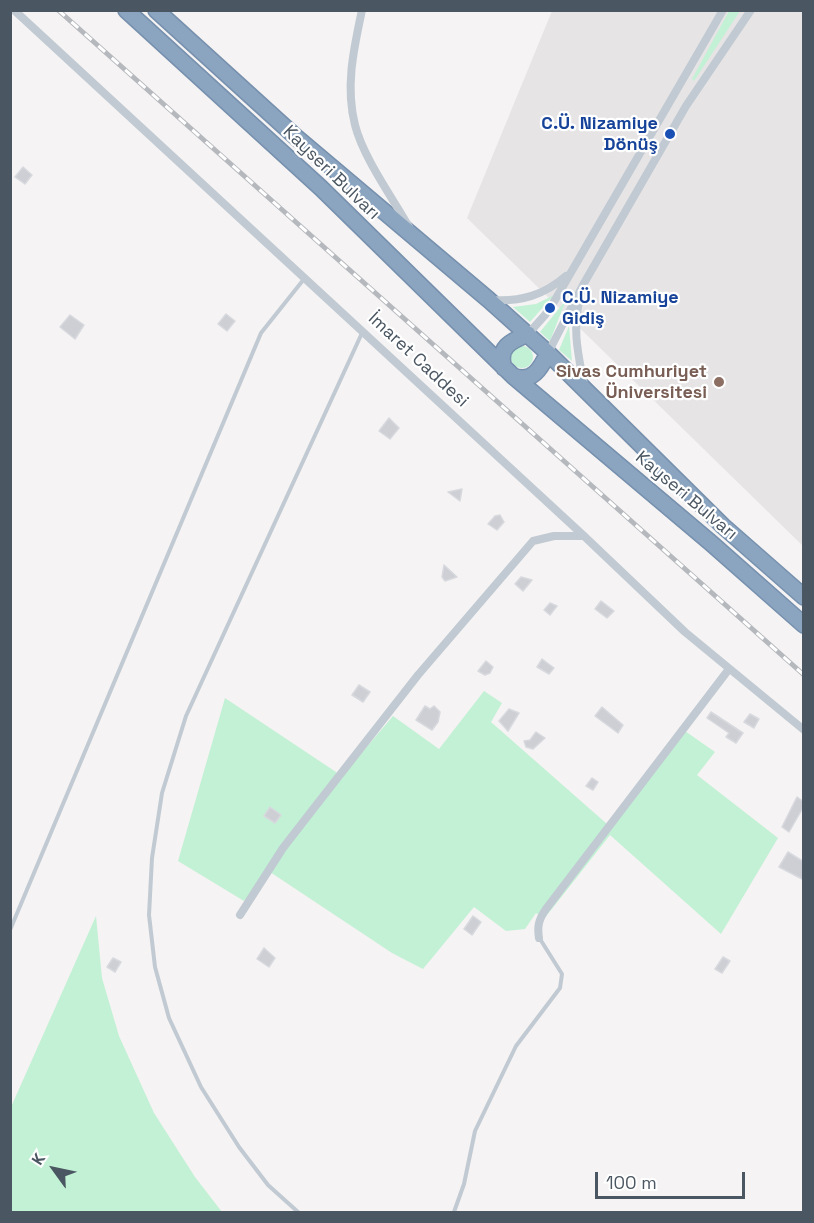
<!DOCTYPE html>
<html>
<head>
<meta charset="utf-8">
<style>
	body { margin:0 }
	#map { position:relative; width:814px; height:1223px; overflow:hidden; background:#f5f3f3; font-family:"Space Grotesk",sans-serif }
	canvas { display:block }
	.frame { position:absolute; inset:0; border:12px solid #4a5661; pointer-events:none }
	.north { position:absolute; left:24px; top:1139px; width:60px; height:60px; -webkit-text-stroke:4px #fff; paint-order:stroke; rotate:303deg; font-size:16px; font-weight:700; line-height:24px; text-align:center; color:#4a5661 }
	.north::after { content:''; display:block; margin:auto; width:21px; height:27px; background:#4a5661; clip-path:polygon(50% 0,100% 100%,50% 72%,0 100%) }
	.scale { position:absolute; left:595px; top:1172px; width:150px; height:27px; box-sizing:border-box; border:3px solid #4a5661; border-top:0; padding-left:8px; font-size:18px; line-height:21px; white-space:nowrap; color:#4a5661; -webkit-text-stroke:4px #fff; paint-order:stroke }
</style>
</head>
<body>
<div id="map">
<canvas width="814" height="1223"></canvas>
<div class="frame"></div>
<div class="north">K</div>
<div class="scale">100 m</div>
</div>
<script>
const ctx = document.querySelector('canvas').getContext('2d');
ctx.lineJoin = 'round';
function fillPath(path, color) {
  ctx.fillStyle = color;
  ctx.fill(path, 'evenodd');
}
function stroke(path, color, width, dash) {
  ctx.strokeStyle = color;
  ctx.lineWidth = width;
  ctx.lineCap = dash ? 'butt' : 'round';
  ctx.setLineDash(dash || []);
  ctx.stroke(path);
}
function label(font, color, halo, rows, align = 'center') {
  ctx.font = font + ' "Space Grotesk",sans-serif';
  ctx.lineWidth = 4.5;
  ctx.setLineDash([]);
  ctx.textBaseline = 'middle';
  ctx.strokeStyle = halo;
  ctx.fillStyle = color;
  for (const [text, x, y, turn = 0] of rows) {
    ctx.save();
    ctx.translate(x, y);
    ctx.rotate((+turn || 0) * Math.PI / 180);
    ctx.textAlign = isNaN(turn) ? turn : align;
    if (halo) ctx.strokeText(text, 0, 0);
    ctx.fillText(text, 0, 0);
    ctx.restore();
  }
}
fillPath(new Path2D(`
	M 552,11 L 803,11 L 803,546 L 467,218 Z`), '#e6e4e5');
fillPath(new Path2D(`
	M 729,11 L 740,11 L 694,81 L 692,79 Z
	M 554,295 L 530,322 L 513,307 L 536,304 Z
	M 566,300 L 550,341 L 540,332 Z
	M 569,326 L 572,361 L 559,350 Z
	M511 357a11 11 0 1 1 22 0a11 11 0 1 1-22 0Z
	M 484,691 L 502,703 L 491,722 L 607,824 L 685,731 L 715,752 L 697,775 L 778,838 L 721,934 L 610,835 L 544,919 L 536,913 L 525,929 L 506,931 L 474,907 L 423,969 L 392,953 L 270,872 L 244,901 L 178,861 L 225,698 L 342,776 L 393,716 L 439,749 Z
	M 96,916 L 102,978 L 119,1036 L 154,1113 L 195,1177 L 222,1212 L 11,1212 L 11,1107 Z`), '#c3f1d5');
const building = new Path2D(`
	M 23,167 L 32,175 L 25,184 L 15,177 Z
	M 226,314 L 235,321 L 227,331 L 218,324 Z
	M 70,315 L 84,325 L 75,339 L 60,327 Z
	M 389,418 L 399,428 L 390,439 L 379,431 Z
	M 462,489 L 460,501 L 448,492 Z
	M 500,515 L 504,522 L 497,530 L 488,524 L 495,516 Z
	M 444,565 L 457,577 L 445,581 L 442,577 Z
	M 521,577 L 532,580 L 523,591 L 515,584 Z
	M 601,601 L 614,611 L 607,618 L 595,609 Z
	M 550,603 L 557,606 L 550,615 L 544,610 Z
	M 542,659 L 554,668 L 549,674 L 537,667 Z
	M 486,661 L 493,667 L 490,673 L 485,675 L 478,671 Z
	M 359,685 L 370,692 L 363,702 L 352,695 Z
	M 425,706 L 430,709 L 434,706 L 440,712 L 438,722 L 432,730 L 416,720 Z
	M 602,707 L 623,725 L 618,733 L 595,716 Z
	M 509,709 L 519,713 L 508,731 L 499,721 Z
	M 711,712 L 743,733 L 736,743 L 726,737 L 729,733 L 707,718 Z
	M 750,714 L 759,719 L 754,728 L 744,722 Z
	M 536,732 L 545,738 L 533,749 L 526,747 L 524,741 L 530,740 Z
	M 592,778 L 598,782 L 593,790 L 586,786 Z
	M 797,797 L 804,802 L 804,806 L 789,832 L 782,827 Z
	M 270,807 L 281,815 L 275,823 L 264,816 Z
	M 788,852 L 804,862 L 804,880 L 779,867 Z
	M 473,916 L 481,922 L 472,935 L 464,929 Z
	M 264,948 L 275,958 L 269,967 L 257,959 Z
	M 723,957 L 730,961 L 722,973 L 715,969 Z
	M 113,958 L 121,962 L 115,972 L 107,967 Z`);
fillPath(building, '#cdcfd5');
stroke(building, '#d7d9de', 1.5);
const highway = new Path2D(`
	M 126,10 L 321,188 L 513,376 L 711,543 L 804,625
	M 156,10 L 297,138 L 489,300 L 548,353 L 723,526 L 804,597
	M 504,368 C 497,347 511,341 528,334
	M 513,376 C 532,384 541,368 548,353`);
stroke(highway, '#7690ad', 18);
stroke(new Path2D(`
	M 10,930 L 261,333 L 304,279
	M 298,1212 L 268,1185 L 239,1147 L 201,1087 L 169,1018 L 155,967 L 149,915 L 152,858 L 162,793 L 186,716 L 362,333
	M 454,1212 L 464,1184 L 475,1131 L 516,1046 L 560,988 L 562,974 L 540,939`), '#c1cad2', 4);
stroke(new Path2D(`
	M 14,10 L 584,536 L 685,632 L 804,730
	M 362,10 C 354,48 345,86 355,125 C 363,157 392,197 409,227
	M 580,297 C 572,330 578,353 584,385
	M 492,300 C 521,302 544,295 566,276
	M 528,334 L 545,315 L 555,300 L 723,10
	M 548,353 L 583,285 L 686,106 L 751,10
	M 240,915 L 283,848 L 314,808 L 418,675 L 533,541 L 554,536 L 584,536
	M 539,938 C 537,926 539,919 546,909 L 729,669`), '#c1cad2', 8);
stroke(highway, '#8ba5c1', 15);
const rail = new Path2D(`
	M 58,10 L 804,675`);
stroke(rail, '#b5b8bd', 5);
stroke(rail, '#fff', 3, [9]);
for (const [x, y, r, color] of [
	[670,134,6,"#1a4fb4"],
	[550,308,6,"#1a4fb4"],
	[719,382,6,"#8d6e63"]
]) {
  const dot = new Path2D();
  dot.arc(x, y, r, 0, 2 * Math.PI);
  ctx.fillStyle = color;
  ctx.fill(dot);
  stroke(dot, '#fff', 2);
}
label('bold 18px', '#164399', '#fff', [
	["C.Ü. Nizamiye",658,124],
	["Dönüş",658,145],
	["C.Ü. Nizamiye",562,298,"left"],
	["Gidiş",562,319,"left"]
], 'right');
label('18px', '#4a5661', '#fff', [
	["Kayseri Bulvarı",331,173,44],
	["İmaret Caddesi",418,360,43],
	["Kayseri Bulvarı",686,496,40]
]);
label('bold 18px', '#785e54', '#fff', [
	["Sivas Cumhuriyet",707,372],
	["Üniversitesi",707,393]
], 'right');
</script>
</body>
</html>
